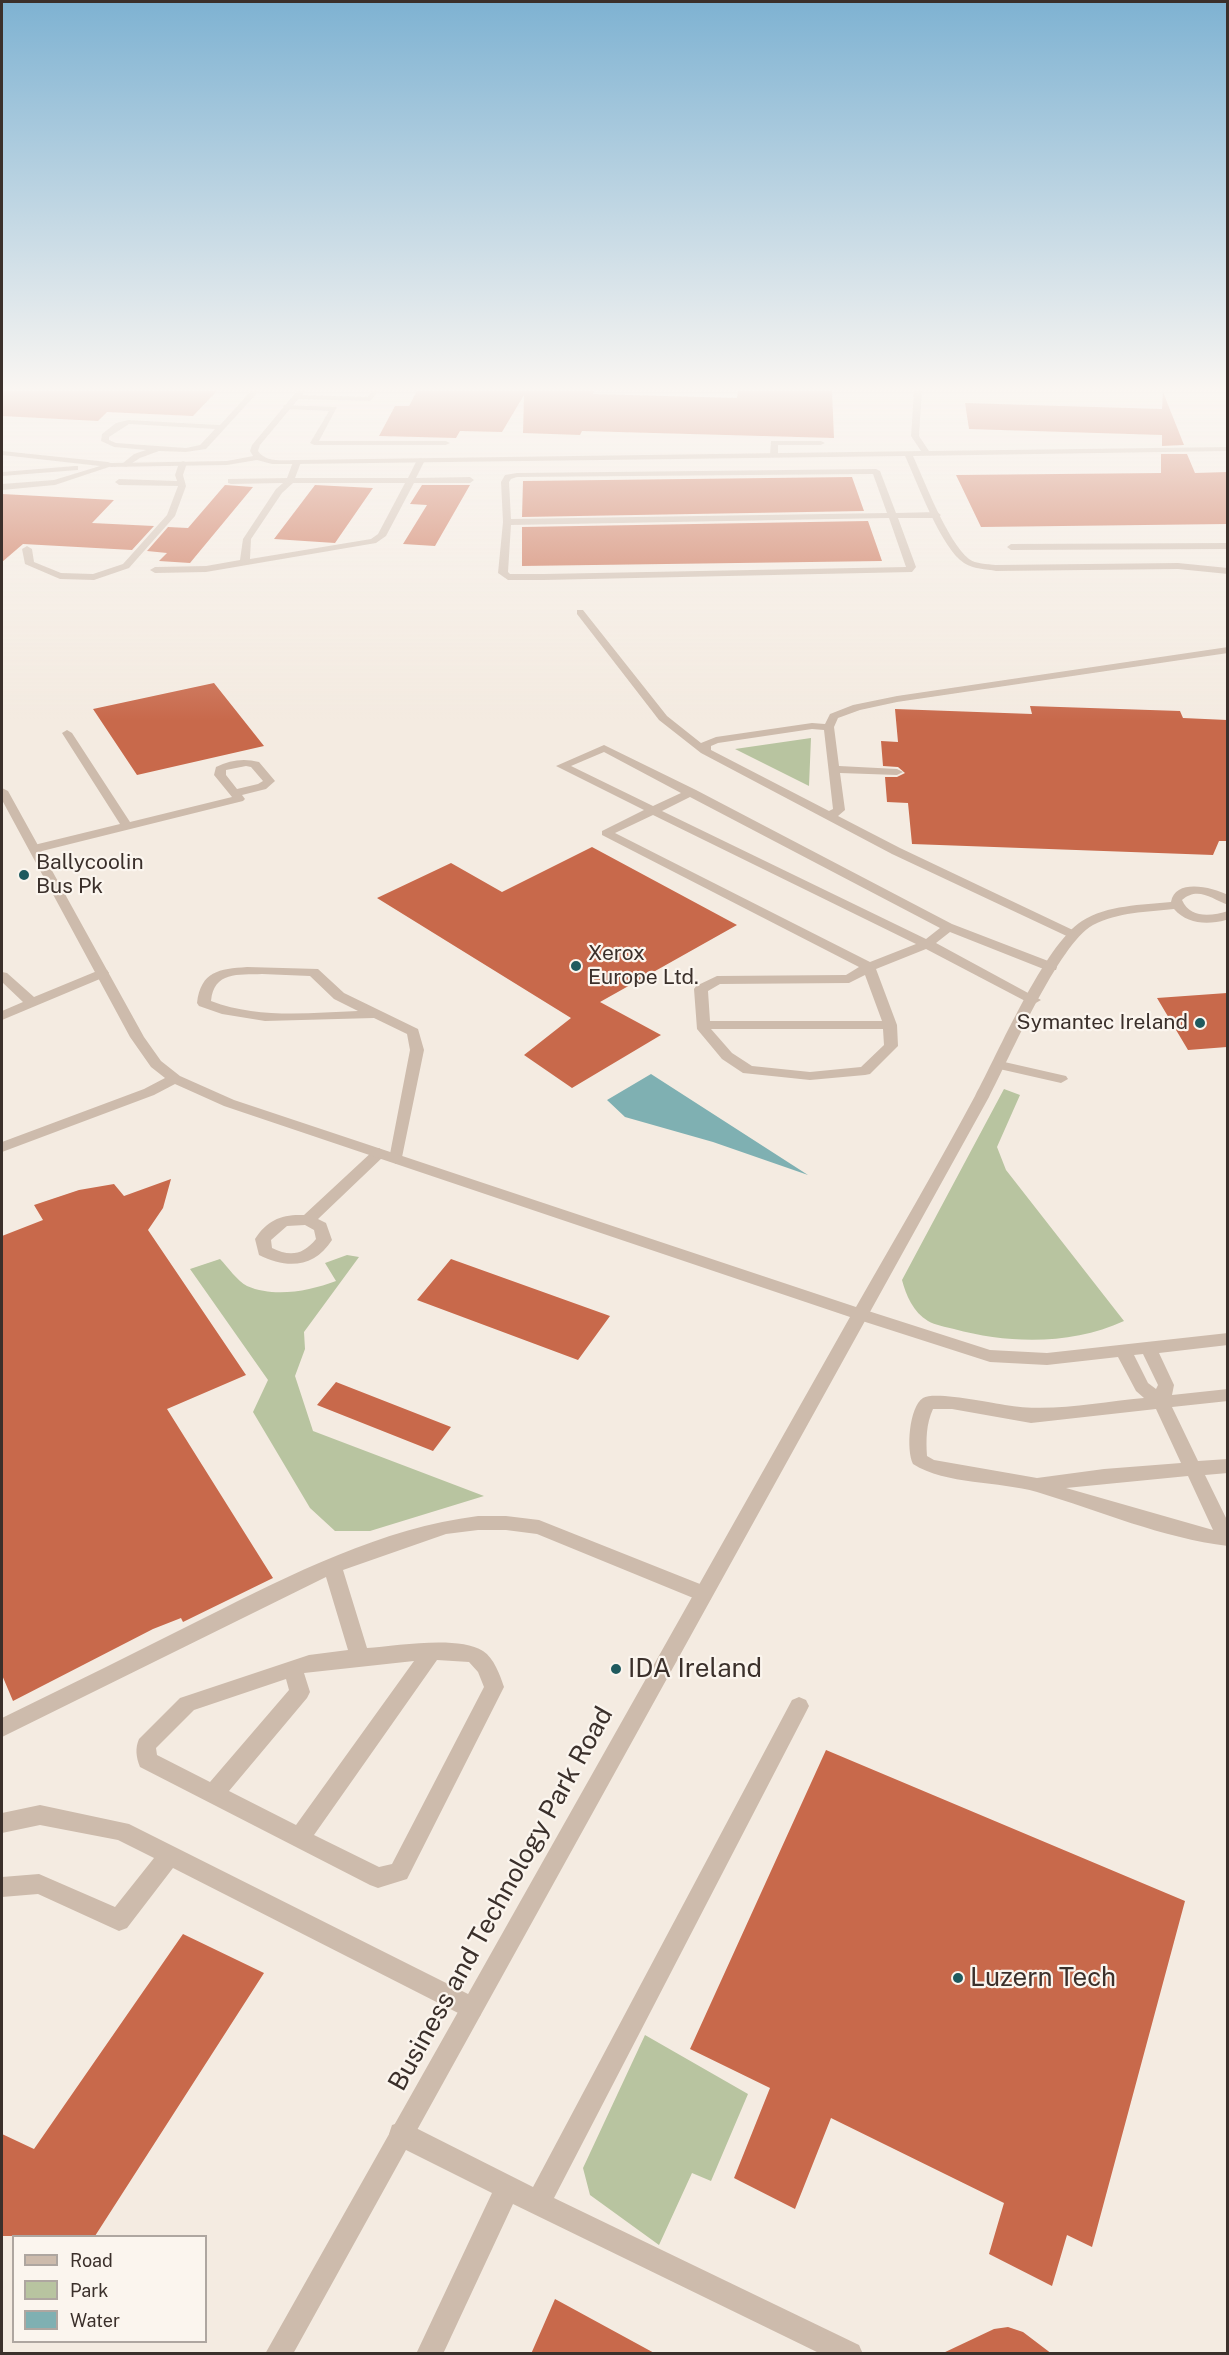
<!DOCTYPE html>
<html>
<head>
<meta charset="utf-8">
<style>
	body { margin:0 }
	#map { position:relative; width:1229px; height:2355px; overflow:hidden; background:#f4ebe1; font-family:"Public Sans",sans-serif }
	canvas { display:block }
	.frame { position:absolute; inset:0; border:3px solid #3b302b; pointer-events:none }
	.legend { position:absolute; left:12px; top:2235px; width:195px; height:108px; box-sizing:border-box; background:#fbf5ee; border:2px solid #aea6a0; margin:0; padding:8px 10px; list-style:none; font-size:18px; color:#3b302b }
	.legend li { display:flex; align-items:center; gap:12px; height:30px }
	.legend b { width:30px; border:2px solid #aea6a0 }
</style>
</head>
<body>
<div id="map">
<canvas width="1229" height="2355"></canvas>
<div class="frame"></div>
<ul class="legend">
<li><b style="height:8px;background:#cdbbac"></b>Road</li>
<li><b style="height:16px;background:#b8c4a0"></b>Park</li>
<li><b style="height:16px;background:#7fb0b2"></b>Water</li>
</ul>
</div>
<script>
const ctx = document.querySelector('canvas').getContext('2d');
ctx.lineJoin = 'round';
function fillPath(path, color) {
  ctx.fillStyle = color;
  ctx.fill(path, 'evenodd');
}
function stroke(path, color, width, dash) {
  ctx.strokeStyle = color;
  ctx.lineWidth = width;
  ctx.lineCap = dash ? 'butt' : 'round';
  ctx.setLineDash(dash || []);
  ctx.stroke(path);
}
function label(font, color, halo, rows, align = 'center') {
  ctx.font = font + ' "Public Sans",sans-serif';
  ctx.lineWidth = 4.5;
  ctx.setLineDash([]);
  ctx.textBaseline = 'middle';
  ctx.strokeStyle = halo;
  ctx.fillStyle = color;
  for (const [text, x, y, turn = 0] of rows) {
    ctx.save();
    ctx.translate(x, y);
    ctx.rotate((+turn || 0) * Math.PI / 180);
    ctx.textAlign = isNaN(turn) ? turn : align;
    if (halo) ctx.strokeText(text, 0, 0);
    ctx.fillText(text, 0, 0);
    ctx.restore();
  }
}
fillPath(new Path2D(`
	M 811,738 L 809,786 L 735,749 Z
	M 1004,1089 L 1020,1095 L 997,1147 L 1006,1170 L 1124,1321 C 1072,1345 1009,1344 954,1329 C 946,1327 935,1325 928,1321 C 913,1312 906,1295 902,1280 Z
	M 347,1255 L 359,1257 L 304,1332 L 305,1349 L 295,1376 L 313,1431 L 484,1496 L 370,1531 L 335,1531 L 310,1508 L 253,1412 L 268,1380 L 190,1269 L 220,1259 C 228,1267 237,1281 247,1286 C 275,1298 309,1291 336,1281 L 325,1263 Z
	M 645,2035 L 748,2094 L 711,2181 L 692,2173 L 659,2245 L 590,2195 L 583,2168 Z`), '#b8c4a0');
fillPath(new Path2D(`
	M 651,1074 L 808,1175 L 713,1142 L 625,1117 L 607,1100 Z`), '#7fb0b2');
fillPath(new Path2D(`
	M 2,391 L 217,391 L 193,416 L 107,412 L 98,421 L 2,416 Z
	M 417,391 L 594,391 L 593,394 L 737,398 L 738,391 L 832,391 L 834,438 L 582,431 L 580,435 L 523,433 L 524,395 L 502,432 L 460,431 L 456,438 L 379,436 L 395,406 L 409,406 Z
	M 1163,392 L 1184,445 L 1162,446 L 1162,435 L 969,429 L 965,403 L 1162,409 Z
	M 1161,454 L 1187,454 L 1195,473 L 1227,472 L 1227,524 L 981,527 L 956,475 L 1161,473 Z
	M 852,477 L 864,511 L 522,517 L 523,481 Z
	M 225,485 L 253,487 L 190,563 L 159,561 L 167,553 L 147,551 L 168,527 L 188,528 Z
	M 315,485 L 373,488 L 335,543 L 274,539 Z
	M 422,485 L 470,485 L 435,546 L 403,544 L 427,505 L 410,504 Z
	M 2,494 L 114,500 L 92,523 L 154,526 L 132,550 L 23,544 L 2,562 Z
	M 868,521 L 882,561 L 522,566 L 522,527 Z
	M 214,683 L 264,746 L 137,775 L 93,709 Z
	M 1030,706 L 1180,711 L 1183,718 L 1227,720 L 1227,841 L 1219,841 L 1213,855 L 912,844 L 908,803 L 887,802 L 885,777 L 897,777 L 905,773 L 898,767 L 883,766 L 881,741 L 898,742 L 895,709 L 1032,714 Z
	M 592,847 L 737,925 L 600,1002 L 661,1035 L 572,1088 L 524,1055 L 571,1018 L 377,898 L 451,863 L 502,892 Z
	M 1227,993 L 1227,1047 L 1188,1050 L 1157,998 Z
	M 171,1179 L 163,1208 L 148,1230 L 246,1375 L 167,1409 L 273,1578 L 183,1622 L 181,1618 L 153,1629 L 13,1701 L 2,1675 L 2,1236 L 43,1220 L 34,1205 L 79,1190 L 114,1184 L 124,1196 Z
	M 451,1259 L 610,1316 L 578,1360 L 417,1300 Z
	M 336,1382 L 451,1427 L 433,1451 L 317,1405 Z
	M 826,1750 L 1185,1901 L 1092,2247 L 1067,2235 L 1052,2286 L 989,2254 L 1004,2203 L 831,2118 L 795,2209 L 734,2178 L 770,2088 L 690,2049 Z
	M 183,1934 L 264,1973 L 95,2236 L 2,2236 L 2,2134 L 34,2149 Z
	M 555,2299 L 656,2354 L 531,2354 Z
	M 1008,2327 L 1023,2332 L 1052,2354 L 941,2354 L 994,2329 Z`), '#c8694b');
fillPath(new Path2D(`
	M 251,391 L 259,391 L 206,449 L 186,452 L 159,451 L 140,458 L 126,467 L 122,465 L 123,463 L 134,454 L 146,450 L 114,447 L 101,441 L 102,434 L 116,423 L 128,420 L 220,425 ZM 129,424 L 215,429 L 200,445 L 186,448 L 116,443 L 109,440 L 109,437 Z
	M 371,391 L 379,391 L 370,401 L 297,399 L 293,397 L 297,395 L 368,397 Z
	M 284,405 L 337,407 L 319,441 L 446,441 L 450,443 L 446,445 L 314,445 L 310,443 L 329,411 L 287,409 L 283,407 Z
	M 771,441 L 821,441 L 825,443 L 821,445 L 778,445 L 778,455 L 774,457 L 770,455 Z
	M 2,451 L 108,462 L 115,465 L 55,485 L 2,490 L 2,484 L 54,480 L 100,466 L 2,455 Z
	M 421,458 L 425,460 L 416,478 L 470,477 L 474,480 L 470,483 L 414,483 L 386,536 L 376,543 L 206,572 L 155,573 L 150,570 L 155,567 L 206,566 L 240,560 L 243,539 L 276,489 L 283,483 L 231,484 L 228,483 L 228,479 L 287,478 L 293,462 L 297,460 L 301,462 L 295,478 L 408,478 L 417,460 ZM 293,483 L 405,483 L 378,534 L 371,539 L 250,559 L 251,539 L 282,493 Z
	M 183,461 L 187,463 L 183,475 L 186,486 L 175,516 L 129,568 L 94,580 L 60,579 L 25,564 L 22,549 L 27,546 L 32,549 L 34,562 L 61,573 L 93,574 L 123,564 L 167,515 L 178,486 L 119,485 L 115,482 L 119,479 L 177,481 L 175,475 L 179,463 Z
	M 75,466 L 78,466 L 78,470 L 2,476 L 2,472 Z
	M 876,469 L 880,471 L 896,513 L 937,512 L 941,515 L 937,518 L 898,518 L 916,567 L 912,572 L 544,580 L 508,580 L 498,573 L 503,522 L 501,482 L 505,475 L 517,473 ZM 873,474 L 887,513 L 511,519 L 509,482 L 511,479 L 517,477 ZM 889,518 L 906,567 L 544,574 L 510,574 L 508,572 L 511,525 Z
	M 1228,543 L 1228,549 L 1011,550 L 1007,547 L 1011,544 Z
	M 577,610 L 583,610 L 667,716 L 701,743 L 716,737 L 812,723 L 825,724 L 830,714 L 853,705 L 897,696 L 1228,647 L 1228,653 L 897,702 L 860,710 L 838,718 L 834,727 L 839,766 L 897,769 L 903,772 L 897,775 L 840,773 L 845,810 L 838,816 L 900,848 L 1077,932 L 1079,935 L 1077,938 L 1073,939 L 892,854 L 701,753 L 659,720 L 577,614 ZM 812,729 L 824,730 L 833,809 L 829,811 L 711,750 L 711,746 L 718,743 Z
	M 67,730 L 72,733 L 130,822 L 232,797 L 214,775 L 216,767 C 230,760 244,758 259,762 L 275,781 L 266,789 L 242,795 L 245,799 L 243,801 L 34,853 L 30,852 L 30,846 L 120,824 L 62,733 ZM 246,766 L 251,767 L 263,781 L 258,784 L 237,789 L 226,775 L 226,770 Z
	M 604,745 L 696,790 L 952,924 L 1056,964 L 1057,967 L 1056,970 L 1046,970 L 950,932 L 936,943 L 1041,1000 L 1034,1004 L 1029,1003 L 926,949 L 876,969 L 897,1025 L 898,1046 L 870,1074 L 865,1075 L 810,1080 L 743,1073 L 722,1059 L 697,1029 L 694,989 L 696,986 L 717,976 L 846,975 L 859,967 L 602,835 L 602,831 L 644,810 L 556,766 ZM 604,752 L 681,793 L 653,806 L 571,766 ZM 690,797 L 940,928 L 926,939 L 662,811 ZM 653,815 L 916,944 L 870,962 L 615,833 ZM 865,975 L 882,1021 L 710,1021 L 708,991 L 720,984 L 849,983 ZM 711,1029 L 883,1029 L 884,1045 L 861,1067 L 810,1072 L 752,1066 L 732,1053 Z
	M 247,967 L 318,969 L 344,993 L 418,1029 L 424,1050 L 401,1162 L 396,1164 L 389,1159 L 410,1050 L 407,1034 L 374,1018 L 265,1021 L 222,1014 L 199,1006 L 197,1003 C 201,971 219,969 247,967 ZM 262,974 L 310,976 L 334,999 L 358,1011 C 309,1013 258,1019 211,1001 C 214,971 238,975 262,974 Z
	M 102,969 L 107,970 L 109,973 L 107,976 L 2,1020 L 2,1011 L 23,1002 L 2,982 L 2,972 L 7,973 L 34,997 Z
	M 1000,1061 L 1066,1076 L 1068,1079 L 1061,1083 L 995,1068 L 993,1065 L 995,1062 Z
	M 379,1148 L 386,1153 L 384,1156 L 318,1219 L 326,1223 L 332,1240 C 314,1268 287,1269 259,1255 L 255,1239 C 267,1220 282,1214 304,1215 L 374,1150 ZM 305,1225 L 314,1230 L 316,1239 C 303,1255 290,1257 272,1248 L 271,1240 L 287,1226 Z
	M 859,1308 L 990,1350 L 1047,1353 L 1228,1333 L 1228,1345 L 1159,1353 L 1174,1385 L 1172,1395 L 1228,1389 L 1228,1401 L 1172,1407 L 1198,1461 L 1228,1459 L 1228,1473 L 1205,1475 L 1228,1522 L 1228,1546 C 1162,1538 1100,1511 1037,1492 C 999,1481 946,1485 913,1464 C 906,1450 909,1407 923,1398 C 935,1391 990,1403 1005,1405 C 1051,1413 1098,1402 1144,1398 L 1136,1391 L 1118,1357 L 1047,1365 L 990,1362 L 853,1318 L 851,1314 L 853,1310 ZM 1143,1354 L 1158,1385 L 1156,1389 L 1148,1383 L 1134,1355 ZM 933,1409 L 952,1409 L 1031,1423 L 1156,1409 L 1181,1463 L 1104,1469 L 1037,1478 L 934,1460 L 927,1456 C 926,1440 926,1424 933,1409 ZM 1188,1476 L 1213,1530 L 1066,1488 Z
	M 478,1516 L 506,1516 L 539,1520 L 710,1588 L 712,1594 L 710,1600 L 703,1602 L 537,1534 L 506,1530 L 478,1530 L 446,1534 L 343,1570 L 367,1648 C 396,1646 458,1635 483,1651 C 494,1658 500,1675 504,1687 L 407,1879 L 378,1888 L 370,1885 L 140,1767 C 136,1757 135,1748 139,1739 L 180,1698 L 309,1655 L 348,1650 L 326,1577 L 2,1737 L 2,1718 C 70,1685 138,1651 206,1617 C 292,1574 382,1528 478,1516 ZM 437,1660 L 469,1662 L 478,1672 L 484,1687 L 392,1864 L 379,1867 L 314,1835 ZM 414,1661 L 296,1825 L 229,1791 L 307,1698 L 310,1692 L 304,1673 ZM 286,1679 L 289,1690 L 210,1782 L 157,1755 L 156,1748 L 194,1710 Z
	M 799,1697 L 806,1700 L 809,1706 L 806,1712 L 554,2198 L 859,2345 L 863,2354 L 821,2354 L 513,2204 L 443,2354 L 416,2354 L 492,2193 L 392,2143 L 389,2134 L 392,2125 L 401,2122 L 410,2125 L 533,2187 L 792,1700 Z
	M 40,1805 L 129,1824 L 480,2000 L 483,2008 L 480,2016 L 472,2019 L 464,2016 L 173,1868 L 127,1928 L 119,1931 L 38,1894 L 2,1897 L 2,1877 L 39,1874 L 115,1907 L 154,1858 L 118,1840 L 40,1825 L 2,1833 L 2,1813 Z`), '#cdbbac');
fillPath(new Path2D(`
	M 297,391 L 305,391 L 260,445 L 258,451 C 266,463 284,460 297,460 L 921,451 L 911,436 L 914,391 L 922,391 L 919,436 L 929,451 L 1228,447 L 1228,451 L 913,456 C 925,482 947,541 969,559 C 976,564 987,564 996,565 L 1178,563 L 1228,568 L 1228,574 L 1178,569 L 996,571 C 986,569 973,569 964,563 C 941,548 917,482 905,456 L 297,464 L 272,464 L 257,460 L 227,465 L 111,467 L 107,465 L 111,463 L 227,461 L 253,456 L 250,451 L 252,445 Z
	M 2,788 L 8,791 L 144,1037 L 161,1061 L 180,1076 L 234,1100 L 856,1307 C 896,1237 937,1167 975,1096 C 998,1054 1044,945 1082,921 C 1107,905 1142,905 1171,902 C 1175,878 1212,887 1228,895 L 1228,905 C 1212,899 1198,886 1182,900 C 1190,919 1212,916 1228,911 L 1226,920 C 1207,925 1187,924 1174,909 C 1147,912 1118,912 1093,925 C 1059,943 1009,1059 989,1097 L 293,2354 L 265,2354 L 850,1317 L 224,1106 L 175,1084 L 154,1095 L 2,1152 L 2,1142 L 144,1089 L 165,1078 L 151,1067 L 130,1037 L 2,800 Z`), '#cdbbac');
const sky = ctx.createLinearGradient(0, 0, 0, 721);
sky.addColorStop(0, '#7eb2d2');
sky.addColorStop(0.54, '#faf6f2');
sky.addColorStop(1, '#faf6f200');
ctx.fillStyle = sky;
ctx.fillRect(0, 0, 1229, 721);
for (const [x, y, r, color] of [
	[24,875,6,"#1f5a5e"],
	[576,966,6,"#1f5a5e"],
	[1200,1023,6,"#1f5a5e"],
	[616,1669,6,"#1f5a5e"],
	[958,1978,6,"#1f5a5e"]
]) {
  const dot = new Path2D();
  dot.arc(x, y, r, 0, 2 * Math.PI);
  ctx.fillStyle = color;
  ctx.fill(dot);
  stroke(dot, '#fbf5ee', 2);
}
label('21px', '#3b302b', '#fbf5ee', [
	["Ballycoolin",36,863],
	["Bus Pk",36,887],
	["Xerox",588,954],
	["Europe Ltd.",588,978],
	["Symantec Ireland",1188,1023,"right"]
], 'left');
label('26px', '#3b302b', '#fbf5ee', [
	["IDA Ireland",628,1669],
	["Luzern Tech",970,1978]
], 'left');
label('26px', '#3b302b', '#fbf5ee', [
	["Business and Technology Park Road",501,1899,-61]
]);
</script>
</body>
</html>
